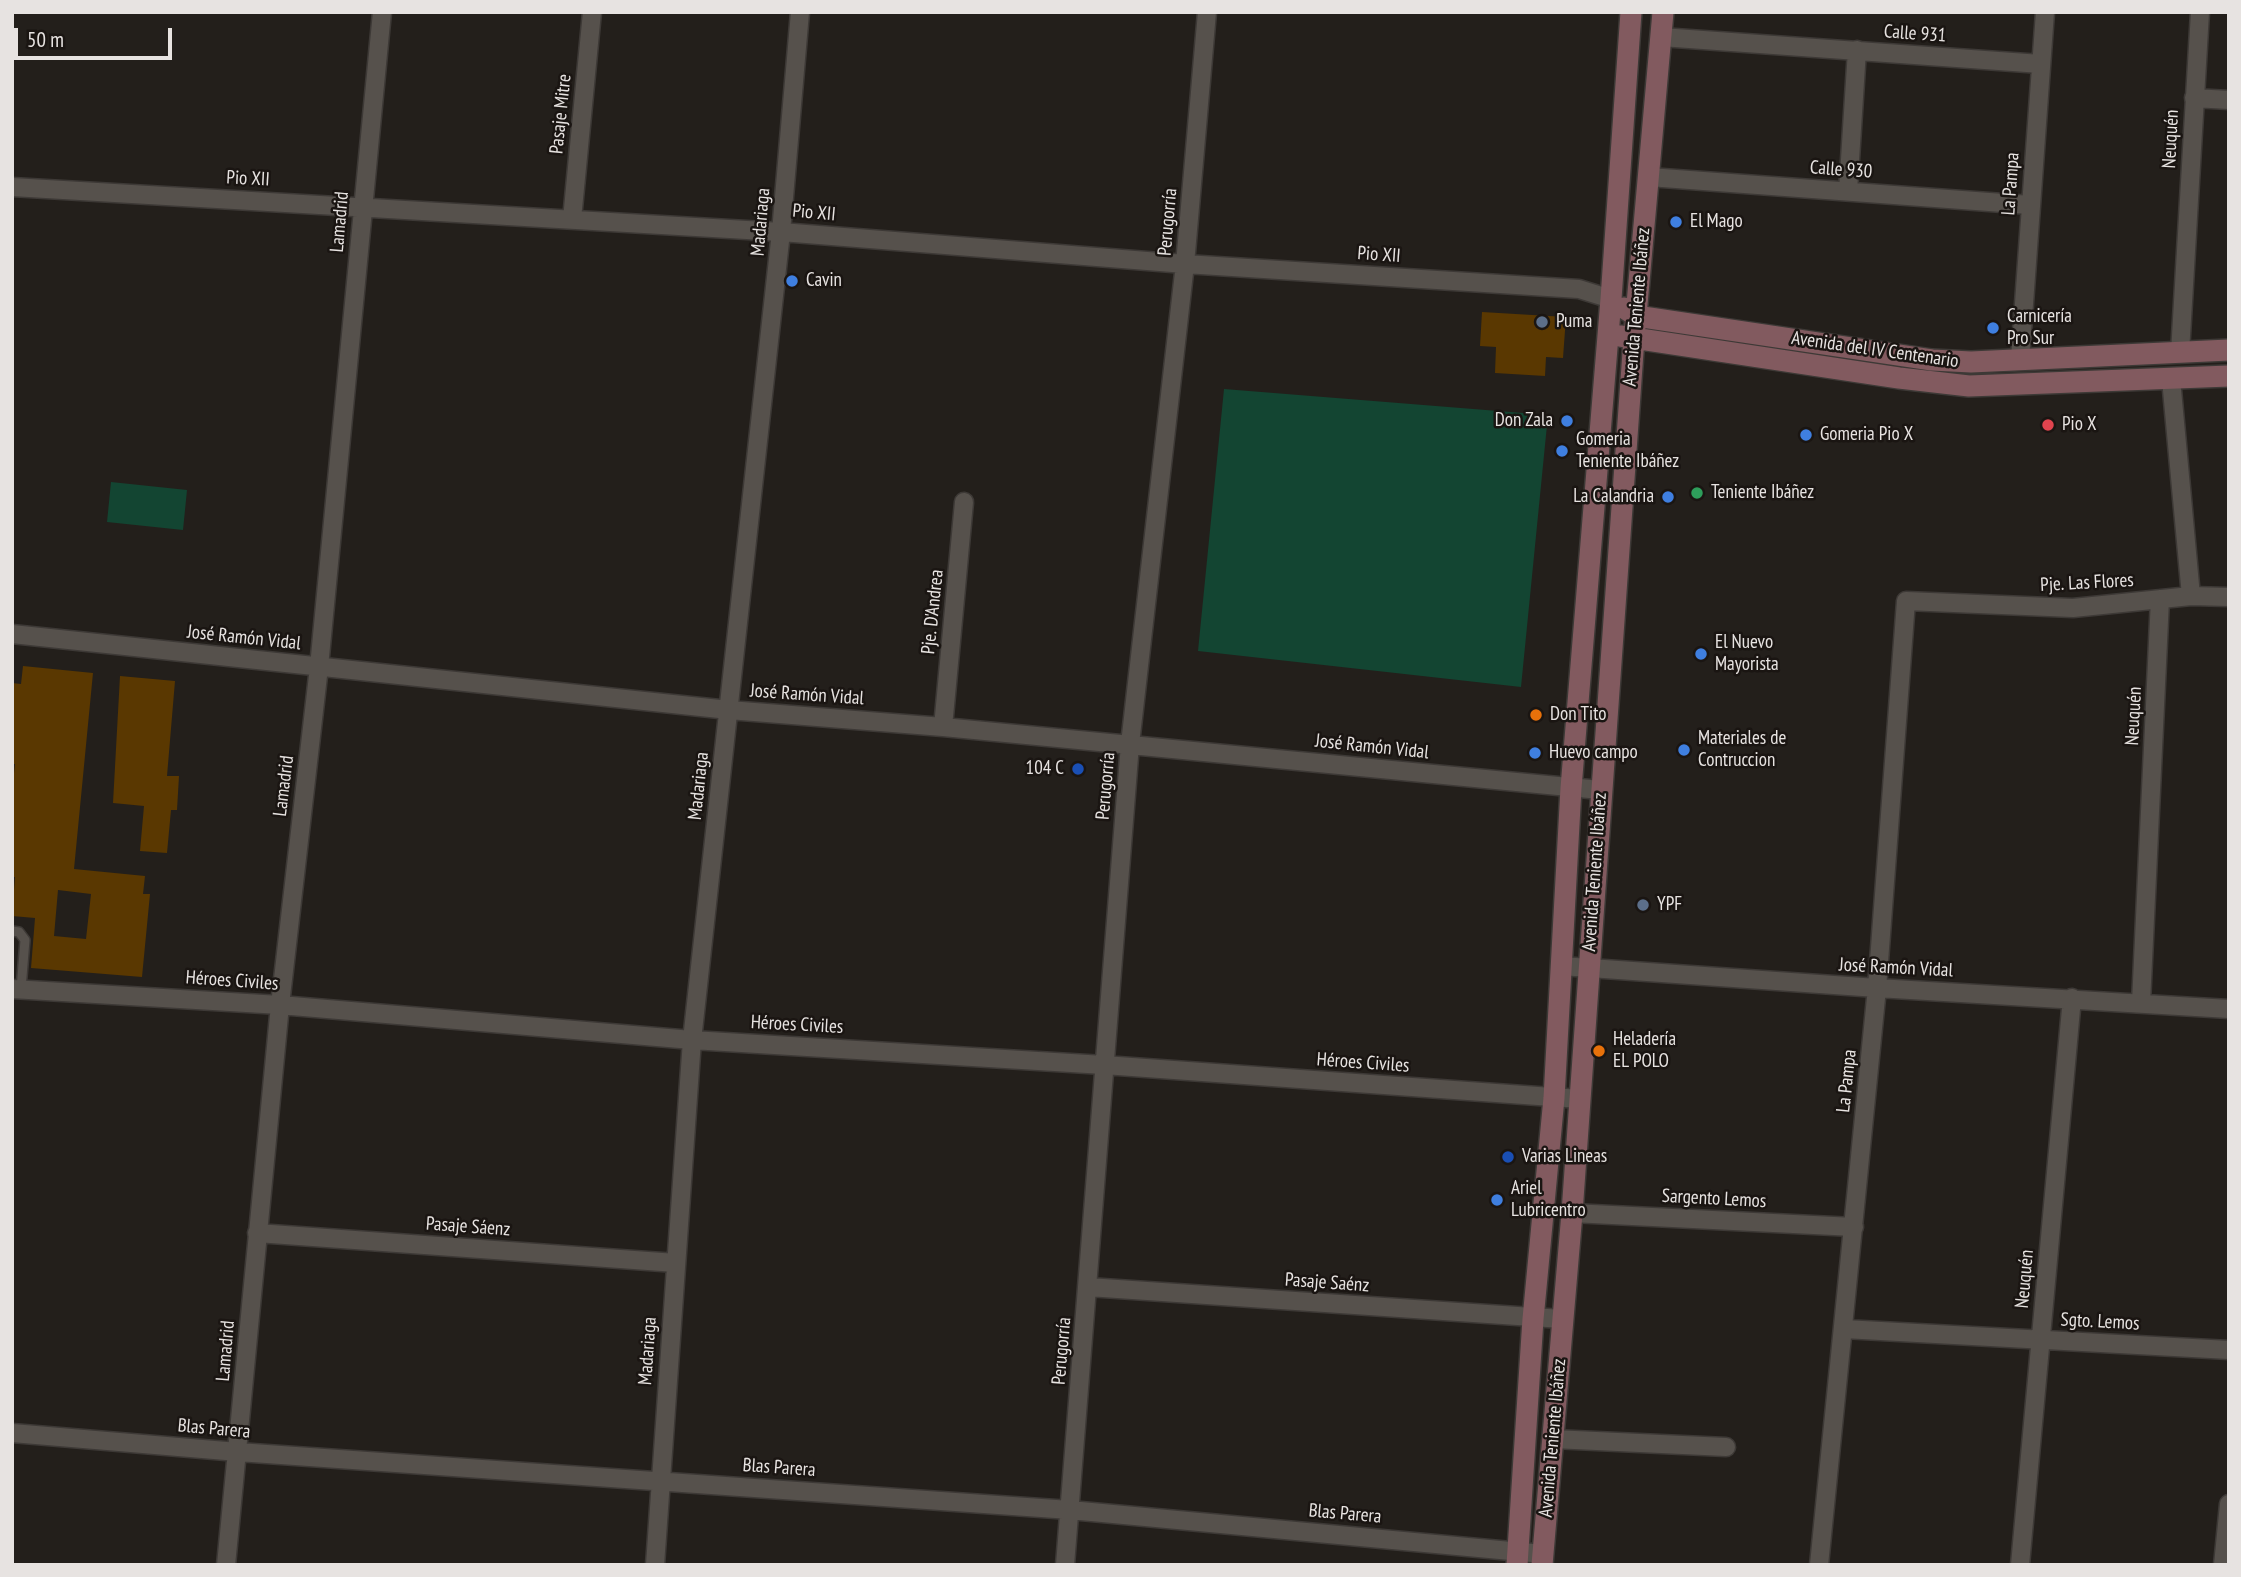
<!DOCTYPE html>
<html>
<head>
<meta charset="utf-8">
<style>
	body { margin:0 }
	#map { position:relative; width:2241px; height:1577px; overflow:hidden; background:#231f1b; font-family:"PT Sans Narrow",sans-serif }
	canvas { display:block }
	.frame { position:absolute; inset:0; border:14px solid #e7e3e1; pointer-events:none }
	.scale { position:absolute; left:14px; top:28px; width:158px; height:32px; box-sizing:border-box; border:4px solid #e7e3e1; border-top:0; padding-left:9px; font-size:21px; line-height:24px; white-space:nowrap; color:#e7e3e1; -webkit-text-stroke:5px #1a1512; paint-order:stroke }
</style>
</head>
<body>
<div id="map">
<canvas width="2241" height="1577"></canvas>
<div class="frame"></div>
<div class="scale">50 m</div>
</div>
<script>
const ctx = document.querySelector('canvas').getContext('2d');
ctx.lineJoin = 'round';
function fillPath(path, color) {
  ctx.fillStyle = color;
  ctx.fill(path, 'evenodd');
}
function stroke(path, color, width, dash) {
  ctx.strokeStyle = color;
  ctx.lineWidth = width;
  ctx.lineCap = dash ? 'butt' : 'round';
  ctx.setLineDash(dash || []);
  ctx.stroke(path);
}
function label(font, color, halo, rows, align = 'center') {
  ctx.font = font + ' "PT Sans Narrow",sans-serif';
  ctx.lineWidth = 5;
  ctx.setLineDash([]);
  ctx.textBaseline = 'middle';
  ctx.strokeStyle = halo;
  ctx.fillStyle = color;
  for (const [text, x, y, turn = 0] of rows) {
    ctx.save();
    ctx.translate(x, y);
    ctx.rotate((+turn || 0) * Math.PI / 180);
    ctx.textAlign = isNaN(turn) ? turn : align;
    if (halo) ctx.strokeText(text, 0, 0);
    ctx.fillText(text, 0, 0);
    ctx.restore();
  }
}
fillPath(new Path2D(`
	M 1224,389 L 1548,415 L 1521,687 L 1198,651 Z
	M 111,482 L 187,490 L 183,530 L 107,522 Z`), '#134532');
fillPath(new Path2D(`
	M 1482,312 L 1566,317 L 1563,358 L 1546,357 L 1545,376 L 1495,373 L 1496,347 L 1480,346 Z
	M 23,666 L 93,673 L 74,869 L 145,876 L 143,894 L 150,894 L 142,977 L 31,968 L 35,918 L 12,916 L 15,877 L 12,877 L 12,791 L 15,764 L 12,764 L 12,683 L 21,684 ZM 58,890 L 91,894 L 86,939 L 54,936 Z
	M 120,676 L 175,681 L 167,776 L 179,776 L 177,810 L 171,810 L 167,853 L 140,851 L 144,806 L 113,803 Z`), '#5a3801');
const service = new Path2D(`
	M 12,931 L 19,932 L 25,940 L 21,989`);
const minor = new Path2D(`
	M 1661,37 L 2041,64
	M 2194,98 L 2229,100
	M 1649,177 L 2030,205
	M 12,187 L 781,232 L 1185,264 L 1579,289 L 1611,299
	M 1848,191 L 1857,50
	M 572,219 L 592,12
	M 2180,353 L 2200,12
	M 2020,359 L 2045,12
	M 2171,379 L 2191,596
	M 12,634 L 729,710 L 943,727 L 1600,790
	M 943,727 L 964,502
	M 1561,966 L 1877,988 L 2229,1009
	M 12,989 L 280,1005 L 692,1040 L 1104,1065 L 1580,1099
	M 2141,1003 L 2160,599
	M 1572,1213 L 1854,1227
	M 257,1233 L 676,1263
	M 1088,1287 L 1562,1319
	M 1844,1329 L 2229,1350
	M 12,1433 L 238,1452 L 1070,1510 L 1543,1554
	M 1553,1439 L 1726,1447
	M 226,1565 L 280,1005 L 319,667 L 382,12
	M 655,1565 L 692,1040 L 781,232 L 800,12
	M 1065,1565 L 1130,744 L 1185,264 L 1207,12
	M 1819,1565 L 1877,988 L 1906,601 L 2073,608 L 2191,596 L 2229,597
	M 2020,1565 L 2072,998
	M 2223,1565 L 2229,1504`);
const secondary = new Path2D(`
	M 1624,308 L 1636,316 L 1932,360 L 1971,362 L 2229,350
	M 1620,336 L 1899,378 L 1969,386 L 2229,376
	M 1517,1565 L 1533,1319 L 1554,1098 L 1571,788 L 1611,299 L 1631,12
	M 1542,1565 L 1572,1213 L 1634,338 L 1663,12`);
stroke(service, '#3d3936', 12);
stroke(minor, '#3d3936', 21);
stroke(secondary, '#3d3936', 24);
stroke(service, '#56514c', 9);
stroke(minor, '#56514c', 18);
stroke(secondary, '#825a5f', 21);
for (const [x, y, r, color] of [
	[1676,222,7,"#3f7fe0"],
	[792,281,7,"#3f7fe0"],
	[1542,322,7,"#5c6f8a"],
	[1993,328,7,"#3f7fe0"],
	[1567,421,7,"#3f7fe0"],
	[2048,425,7,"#e0444e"],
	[1806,435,7,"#3f7fe0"],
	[1562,451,7,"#3f7fe0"],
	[1697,493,7,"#2e9e5b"],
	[1668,497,7,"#3f7fe0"],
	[1701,654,7,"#3f7fe0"],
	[1536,715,7,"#e8710a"],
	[1684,750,7,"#3f7fe0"],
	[1535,753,7,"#3f7fe0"],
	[1078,769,7,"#1a4fb4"],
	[1643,905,7,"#5c6f8a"],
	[1599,1051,7,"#e8710a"],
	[1508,1157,7,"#1a4fb4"],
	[1497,1200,7,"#3f7fe0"]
]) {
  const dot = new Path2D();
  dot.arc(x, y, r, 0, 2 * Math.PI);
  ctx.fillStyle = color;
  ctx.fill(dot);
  stroke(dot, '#1a1512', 2.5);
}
label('19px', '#e7e3e1', '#1a1512', [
	["Calle 931",1915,34,4],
	["Pasaje Mitre",561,114,-84],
	["Neuquén",2171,139,-87],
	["Calle 930",1841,170,4],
	["Pio XII",248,179,3],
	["La Pampa",2011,184,-86],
	["Pio XII",814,213,5],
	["Lamadrid",340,222,-85],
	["Madariaga",761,222,-85],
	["Perugorría",1168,222,-85],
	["Pio XII",1379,255,4],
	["Avenida Teniente Ibáñez",1637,307,-85],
	["Avenida del IV Centenario",1875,350,8],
	["Pje. Las Flores",2087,583,-3],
	["Pje. D'Andrea",933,612,-84],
	["José Ramón Vidal",244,638,6],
	["José Ramón Vidal",807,695,4],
	["Neuquén",2134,716,-87],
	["José Ramón Vidal",1372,747,6],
	["Lamadrid",284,786,-83],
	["Madariaga",699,786,-84],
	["Perugorría",1106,786,-85],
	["Avenida Teniente Ibáñez",1595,872,-86],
	["José Ramón Vidal",1896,968,3],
	["Héroes Civiles",232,981,4],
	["Héroes Civiles",797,1025,3],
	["Héroes Civiles",1363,1063,4],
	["La Pampa",1847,1081,-84],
	["Sargento Lemos",1714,1199,3],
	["Pasaje Sáenz",468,1227,4],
	["Neuquén",2025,1279,-85],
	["Pasaje Saénz",1327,1283,4],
	["Sgto. Lemos",2100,1322,3],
	["Lamadrid",226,1351,-85],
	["Madariaga",648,1351,-86],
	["Perugorría",1062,1351,-85],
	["Blas Parera",214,1429,5],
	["Avenida Teniente Ibáñez",1553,1438,-85],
	["Blas Parera",779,1468,4],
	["Blas Parera",1345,1514,5]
]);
label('19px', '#e7e3e1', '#1a1512', [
	["El Mago",1690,222],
	["Cavin",806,281],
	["Carnicería",2007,317],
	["Pro Sur",2007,339],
	["Puma",1556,322],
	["Don Zala",1553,421,"right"],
	["Pio X",2062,425],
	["Gomeria Pio X",1820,435],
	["Gomeria",1576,440],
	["Teniente Ibáñez",1576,462],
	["Teniente Ibáñez",1711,493],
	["La Calandria",1654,497,"right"],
	["El Nuevo",1715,643],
	["Mayorista",1715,665],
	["Don Tito",1550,715],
	["Materiales de",1698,739],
	["Contruccion",1698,761],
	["Huevo campo",1549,753],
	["104 C",1064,769,"right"],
	["YPF",1657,905],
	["Heladería",1613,1040],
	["EL POLO",1613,1062],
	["Varias Lineas",1522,1157],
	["Ariel",1511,1189],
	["Lubricentro",1511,1211]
], 'left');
</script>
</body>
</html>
